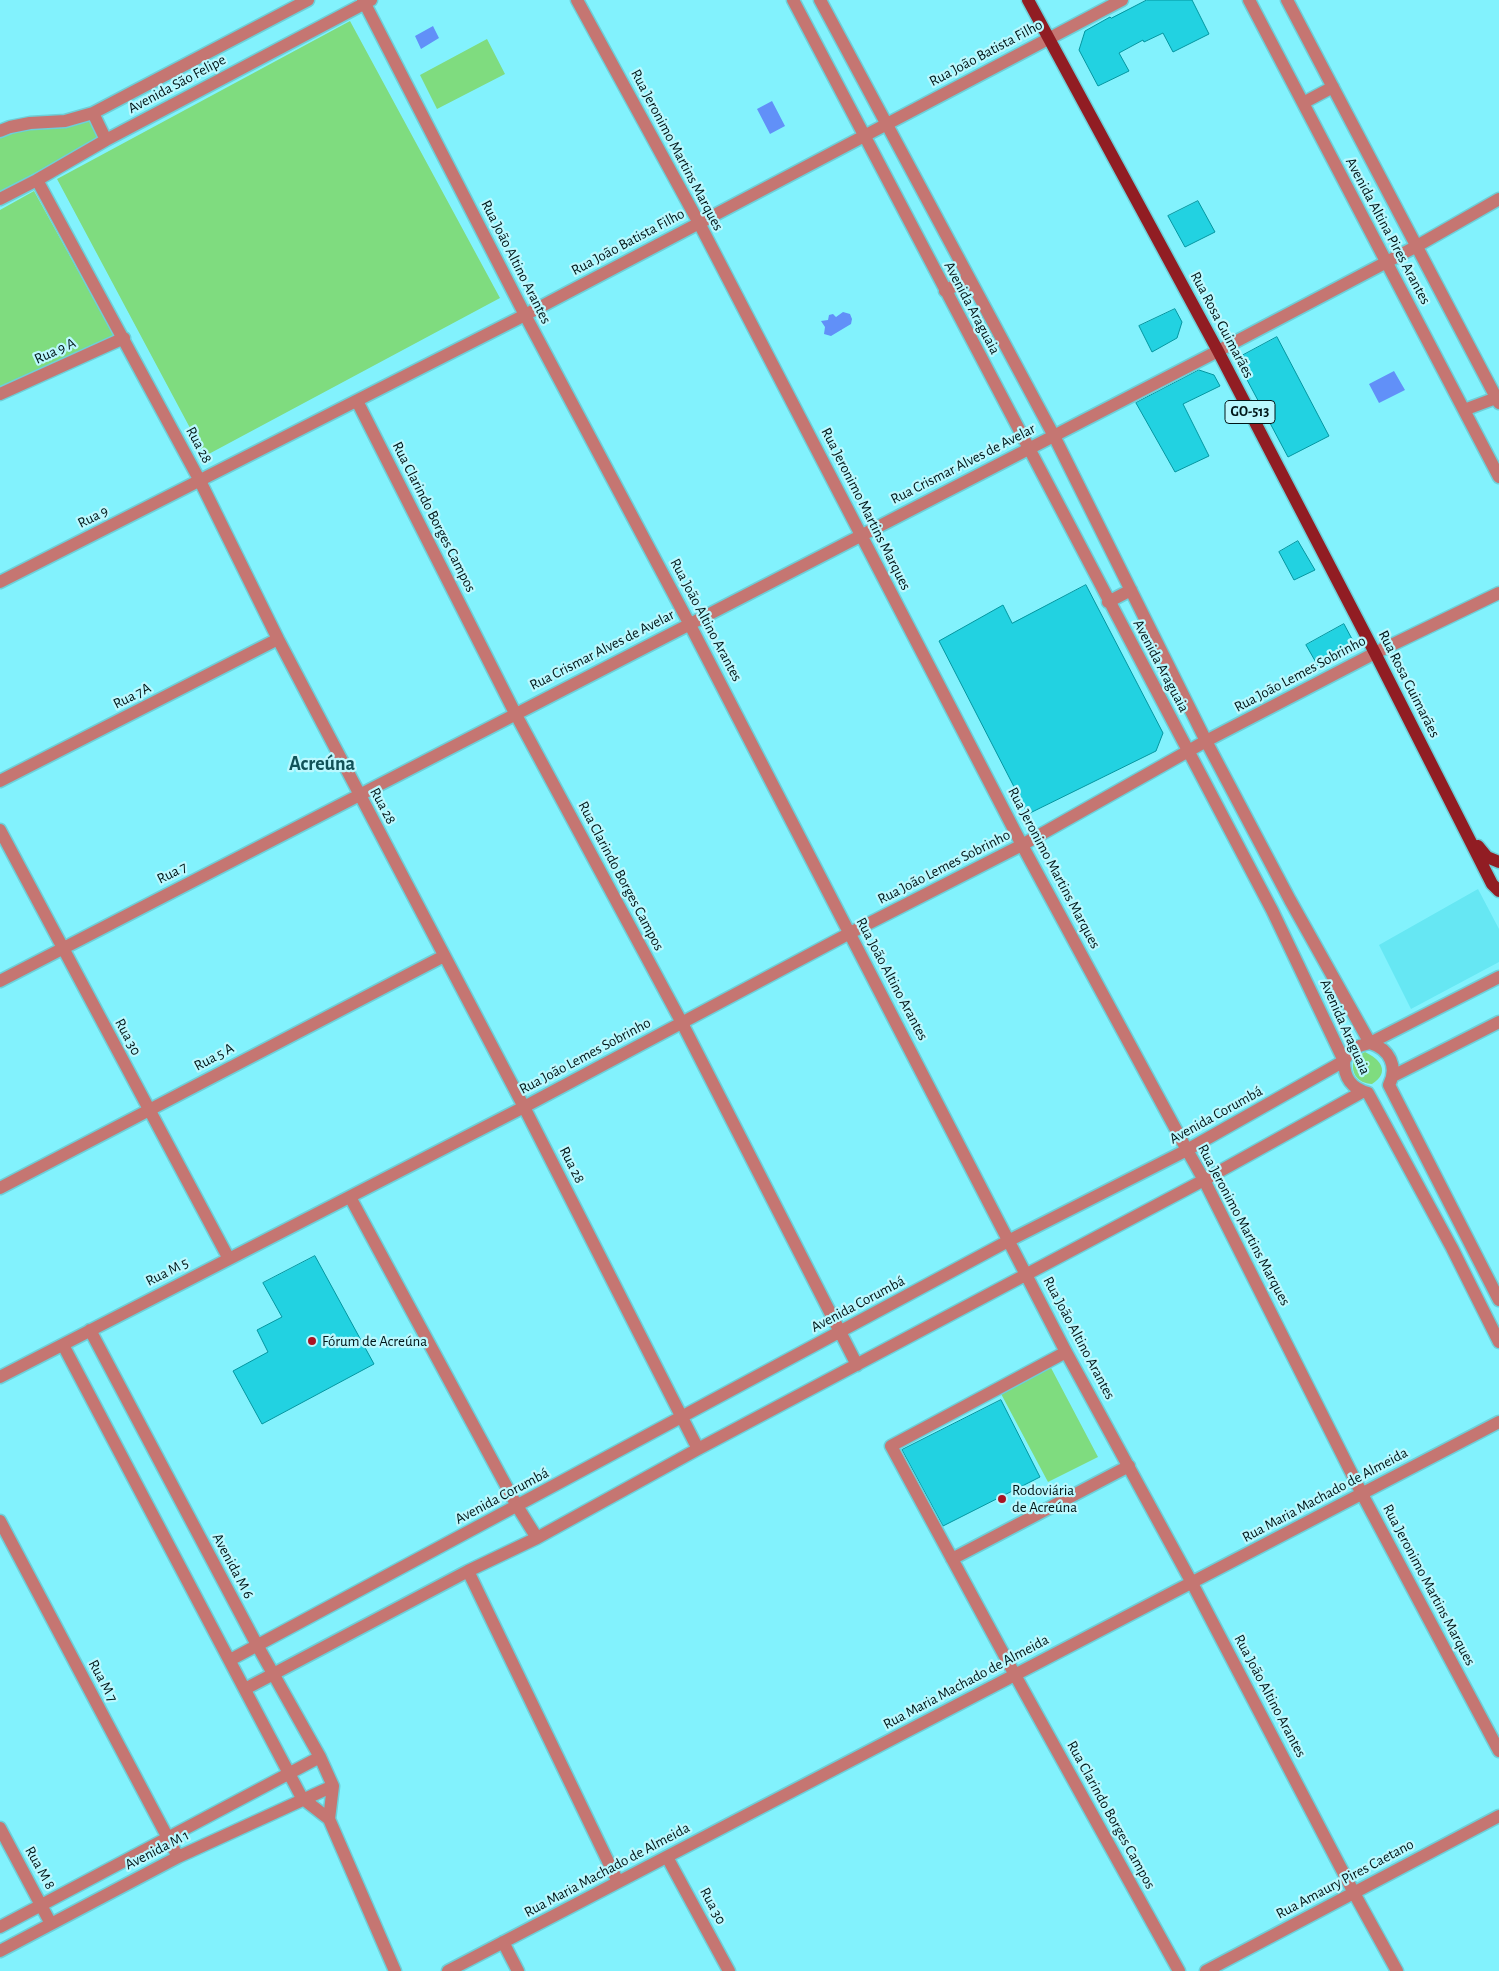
<!DOCTYPE html>
<html>
<head>
<meta charset="utf-8">
<style>
	body { margin:0 }
	canvas { display:block; background:#82f2fd }
</style>
</head>
<body>
<canvas width="1499" height="1971"></canvas>
<script>
const ctx = document.querySelector('canvas').getContext('2d');
ctx.lineJoin = 'round';
function fillPath(path, color) {
  ctx.fillStyle = color;
  ctx.fill(path, 'evenodd');
}
function stroke(path, color, width, dash) {
  ctx.strokeStyle = color;
  ctx.lineWidth = width;
  ctx.lineCap = dash ? 'butt' : 'round';
  ctx.setLineDash(dash || []);
  ctx.stroke(path);
}
function label(font, color, halo, rows, align = 'center') {
  ctx.font = font + ' "Alegreya Sans",sans-serif';
  ctx.lineWidth = 4.5;
  ctx.setLineDash([]);
  ctx.textBaseline = 'middle';
  ctx.strokeStyle = halo;
  ctx.fillStyle = color;
  for (const [text, x, y, turn = 0] of rows) {
    ctx.save();
    ctx.translate(x, y);
    ctx.rotate((+turn || 0) * Math.PI / 180);
    ctx.textAlign = isNaN(turn) ? turn : align;
    if (halo) ctx.strokeText(text, 0, 0);
    ctx.fillText(text, 0, 0);
    ctx.restore();
  }
}
fillPath(new Path2D(`
	M 1478,889 L 1499,929 L 1499,962 L 1411,1009 L 1379,945 Z`), '#66e7f3');
fillPath(new Path2D(`
	M 350,21 L 500,298 L 205,456 L 57,179 Z
	M 487,39 L 505,74 L 437,109 L 420,75 Z
	M 92,115 L 104,139 L 0,197 L 0,133 Z
	M 34,191 L 114,336 L 0,387 L 0,210 Z
	M 1365,1052 C 1380,1059 1391,1072 1372,1084 C 1357,1083 1350,1073 1354,1058 Z
	M 1049,1364 L 1098,1457 L 1048,1482 L 999,1390 Z`), '#7fdc7f');
fillPath(new Path2D(`
	M 433,26 L 439,38 L 421,49 L 415,36 Z
	M 772,101 L 785,126 L 770,134 L 757,109 Z
	M 843,312 L 850,314 L 852,319 L 851,324 L 831,336 L 824,334 L 825,327 L 821,321 L 828,320 L 829,315 L 833,314 L 836,317 Z
	M 1394,371 L 1405,390 L 1379,403 L 1369,384 Z`), '#6190f8');
const building = new Path2D(`
	M 1147,0 L 1192,0 L 1209,34 L 1173,52 L 1163,33 L 1144,42 L 1143,40 L 1119,53 L 1129,71 L 1098,86 L 1079,50 L 1085,31 L 1110,17 L 1111,18 Z
	M 1198,201 L 1215,232 L 1185,247 L 1168,216 Z
	M 1175,309 L 1182,322 L 1177,338 L 1152,352 L 1139,326 Z
	M 1277,337 L 1329,436 L 1288,457 L 1236,359 Z
	M 1199,370 L 1214,375 L 1220,386 L 1183,404 L 1209,456 L 1175,472 L 1136,403 Z
	M 1298,541 L 1315,570 L 1294,580 L 1279,552 Z
	M 1086,585 L 1163,733 L 1156,751 L 1028,814 L 939,641 L 1003,605 L 1012,623 Z
	M 1344,624 L 1352,639 L 1349,650 L 1318,666 L 1306,645 Z
	M 315,1256 L 374,1364 L 262,1424 L 233,1371 L 268,1352 L 257,1330 L 282,1317 L 263,1283 Z
	M 1001,1400 L 1040,1477 L 943,1526 L 902,1450 Z`);
fillPath(building, '#22d2e1');
stroke(building, '#0396a0', 1);
const minor = new Path2D(`
	M 363,0 L 525,315 L 689,623 L 1066,1352 L 1192,1583 L 1354,1893 L 1397,1971
	M 577,0 L 699,223 L 1022,845 L 1187,1150 L 1204,1180 L 1362,1494 L 1499,1751
	M 793,0 L 1272,910 L 1344,1061 C 1344,1078 1351,1088 1368,1093 L 1452,1248 L 1499,1342
	M 820,0 L 1054,436 L 1206,741 L 1290,900 L 1370,1043 C 1390,1049 1398,1067 1389,1085
	M 1249,0 L 1499,477
	M 1287,0 L 1499,403
	M 1303,103 L 1333,87
	M 93,113 L 106,140
	M 0,131 L 10,127 L 30,123 L 65,121 L 93,113 L 308,0
	M 37,180 L 200,481 L 278,639 L 524,1107 L 698,1449
	M 0,199 L 37,180 L 106,140 L 371,0
	M 945,291 L 969,278
	M 0,394 L 124,338
	M 357,401 L 515,713 L 682,1023 L 857,1365
	M 1464,410 L 1496,398
	M 0,582 L 525,315 L 1122,0
	M 1108,602 L 1131,590
	M 0,781 L 278,639
	M 0,830 L 229,1259
	M 0,981 L 1218,351 L 1417,246 L 1499,199
	M 1393,1076 L 1499,1022
	M 1389,1085 L 1499,1300
	M 0,1188 L 444,956
	M 350,1197 L 517,1506 L 537,1538
	M 90,1330 L 257,1645 L 320,1757 L 333,1786 L 329,1819
	M 63,1345 L 302,1798 L 329,1819 L 395,1971
	M 1066,1352 L 891,1446 L 1015,1675 L 1179,1971
	M 0,1377 L 524,1107 L 850,933 L 1022,845 L 1206,741 L 1375,653 L 1499,593
	M 0,1521 L 178,1857
	M 952,1559 L 1129,1466
	M 468,1571 L 618,1882
	M 230,1660 L 1010,1240 L 1187,1150 L 1344,1061 C 1351,1048 1357,1046 1370,1043 L 1499,977
	M 245,1689 L 468,1571 L 537,1538 L 698,1449 L 1204,1180 L 1362,1092
	M 0,1828 L 51,1924
	M 667,1857 L 729,1971
	M 0,1927 L 320,1757
	M 503,1942 L 518,1971
	M 0,1951 L 178,1857 L 333,1786
	M 448,1971 L 1499,1422
	M 1206,1971 L 1499,1816`);
const major = new Path2D(`
	M 1028,0 L 1218,351 L 1375,653 L 1492,884 L 1499,891
	M 1478,846 L 1487,857 L 1499,862`);
stroke(minor, '#6dcfd8', 15);
stroke(major, '#6dcfd8', 15);
stroke(minor, '#c57672', 12);
stroke(major, '#911d23', 12);
for (const [x, y, r, color] of [
	[312,1341,5,"#a91423"],
	[1002,1499,5,"#a91423"]
]) {
  const dot = new Path2D();
  dot.arc(x, y, r, 0, 2 * Math.PI);
  ctx.fillStyle = color;
  ctx.fill(dot);
  stroke(dot, '#baf8fe', 2);
}
for (const [x, y, w] of [
	[1250,412,50]
]) {
  const box = new Path2D();
  box.roundRect(x - w / 2, y - 11.5, w, 23, 4);
  ctx.fillStyle = '#baf8fe';
  ctx.fill(box);
  stroke(box, '#001618', 1);
}
label('bold 14px', '#001618', null, [
	["GO-513",1250,412]
]);
label('15px', '#001618', '#baf8fe', [
	["Rua João Batista Filho",986,53,-28],
	["Avenida São Felipe",177,84,-28],
	["Rua Jeronimo Martins Marques",677,150,62],
	["Avenida Altina Pires Arantes",1388,231,62],
	["Rua João Batista Filho",628,242,-28],
	["Rua João Altino Arantes",516,262,63],
	["Avenida Araguaia",972,308,62],
	["Rua Rosa Guimarães",1222,325,62],
	["Rua 9 A",55,351,-24],
	["Rua 28",199,445,62],
	["Rua Crismar Alves de Avelar",963,464,-27],
	["Rua Jeronimo Martins Marques",866,509,63],
	["Rua 9",93,517,-27],
	["Rua Clarindo Borges Campos",434,517,63],
	["Rua João Altino Arantes",706,620,62],
	["Rua Crismar Alves de Avelar",602,650,-27],
	["Avenida Araguaia",1161,666,62],
	["Rua João Lemes Sobrinho",1300,674,-28],
	["Rua Rosa Guimarães",1409,684,63],
	["Rua 7A",132,696,-27],
	["Rua 28",383,806,62],
	["Rua João Lemes Sobrinho",944,867,-27],
	["Rua Jeronimo Martins Marques",1054,868,62],
	["Rua 7",172,873,-27],
	["Rua Clarindo Borges Campos",621,876,62],
	["Rua João Altino Arantes",892,979,62],
	["Avenida Araguaia",1345,1027,66],
	["Rua 30",128,1037,62],
	["Rua João Lemes Sobrinho",585,1056,-28],
	["Rua 5 A",214,1057,-28],
	["Avenida Corumbá",1216,1115,-29],
	["Rua 28",572,1165,63],
	["Rua Jeronimo Martins Marques",1244,1225,62],
	["Rua M 5",167,1272,-27],
	["Avenida Corumbá",858,1304,-28],
	["Rua João Altino Arantes",1079,1338,62],
	["Rua Maria Machado de Almeida",1325,1495,-28],
	["Avenida Corumbá",502,1496,-28],
	["Avenida M 6",233,1566,62],
	["Rua Jeronimo Martins Marques",1429,1585,62],
	["Rua M 7",103,1681,62],
	["Rua Maria Machado de Almeida",966,1682,-28],
	["Rua João Altino Arantes",1270,1696,62],
	["Rua Clarindo Borges Campos",1111,1815,61],
	["Avenida M 1",157,1850,-27],
	["Rua M 8",40,1868,61],
	["Rua Maria Machado de Almeida",607,1870,-28],
	["Rua Amaury Pires Caetano",1345,1879,-28],
	["Rua 30",713,1906,62]
]);
label('15px', '#001618', '#baf8fe', [
	["Fórum de Acreúna",322,1341],
	["Rodoviária",1012,1490],
	["de Acreúna",1012,1507]
], 'left');
label('bold 20px', '#115258', '#baf8fe', [
	["Acreúna",322,764]
]);
</script>
</body>
</html>
